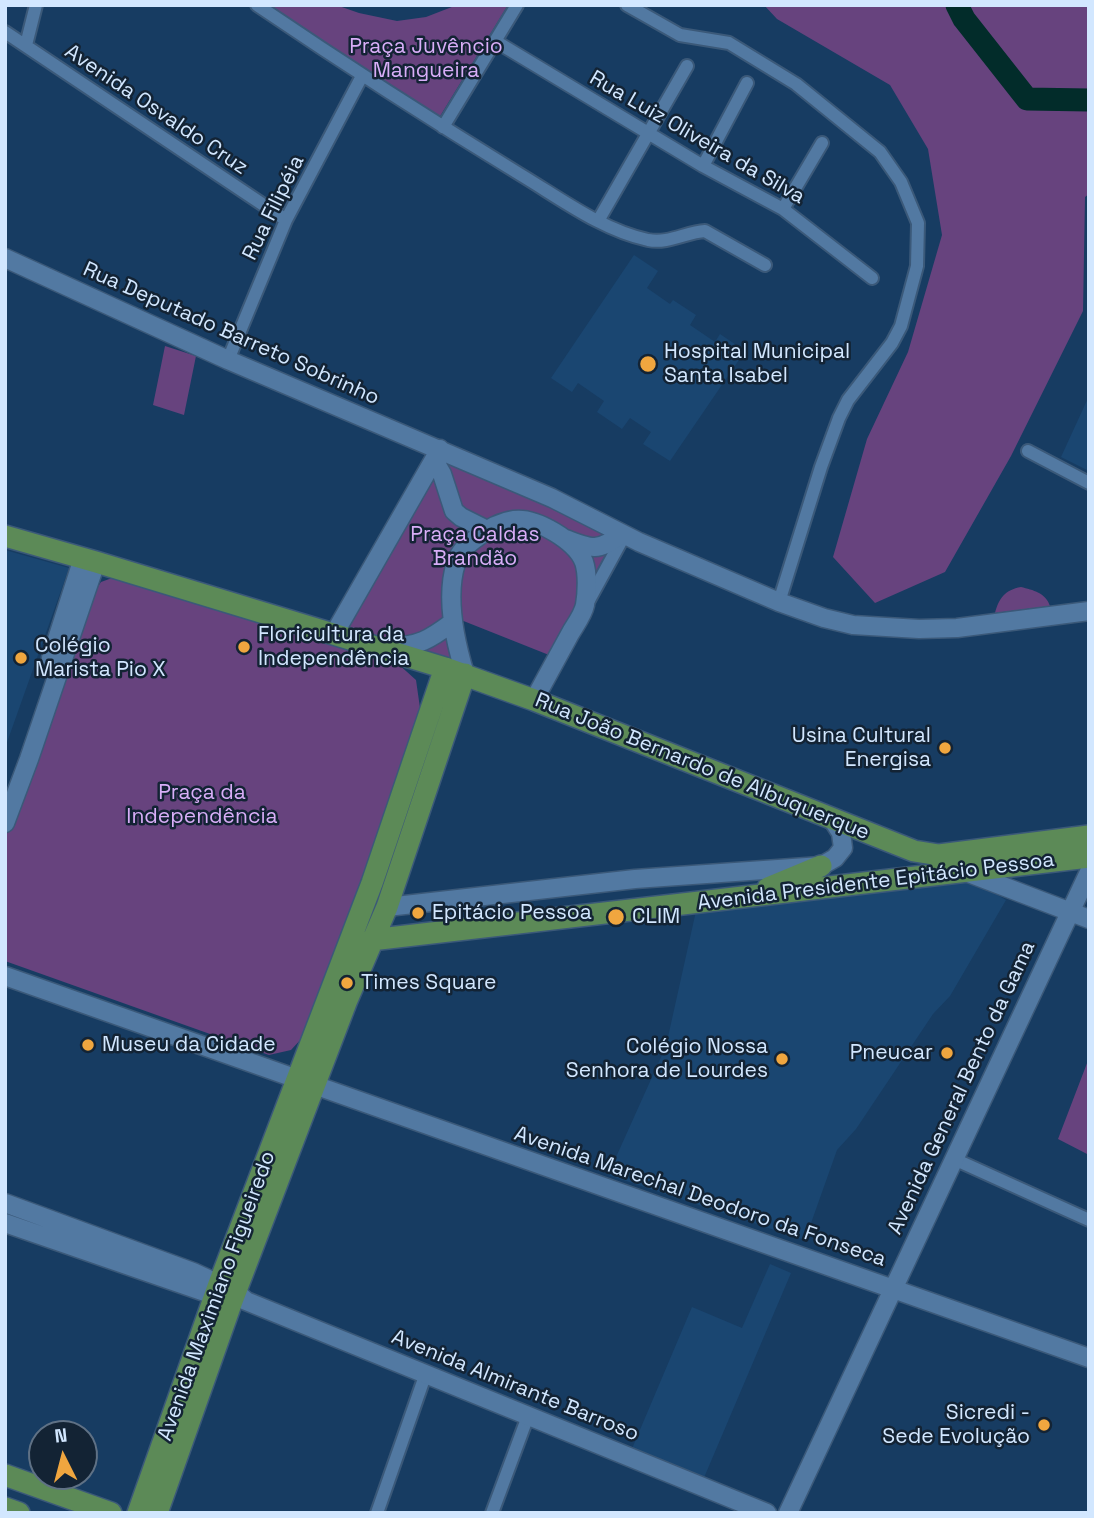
<!DOCTYPE html>
<html>
<head>
<meta charset="utf-8">
<style>
	body { margin:0 }
	#map { position:relative; width:1094px; height:1518px; overflow:hidden; background:#173c62; font-family:"Space Grotesk",sans-serif }
	canvas { display:block }
	.frame { position:absolute; inset:0; border:7px solid #d2e7ff; pointer-events:none }
	.north { position:absolute; left:28px; top:1420px; width:70px; height:70px; box-sizing:border-box; background:#132334; border:2px solid #5f7185; border-radius:50%; rotate:354deg; font-size:19px; font-weight:700; line-height:28px; text-align:center; color:#d2e7ff }
	.north::after { content:''; display:block; margin:auto; width:24px; height:32px; background:#f0a63f; clip-path:polygon(50% 0,100% 100%,50% 72%,0 100%) }
</style>
</head>
<body>
<div id="map">
<canvas width="1094" height="1518"></canvas>
<div class="frame"></div>
<div class="north">N</div>
</div>
<script>
const ctx = document.querySelector('canvas').getContext('2d');
ctx.lineJoin = 'round';
function fillPath(path, color) {
  ctx.fillStyle = color;
  ctx.fill(path, 'evenodd');
}
function stroke(path, color, width, dash) {
  ctx.strokeStyle = color;
  ctx.lineWidth = width;
  ctx.lineCap = dash ? 'butt' : 'round';
  ctx.setLineDash(dash || []);
  ctx.stroke(path);
}
function label(font, color, halo, rows, align = 'center') {
  ctx.font = font + ' "Space Grotesk",sans-serif';
  ctx.lineWidth = 5;
  ctx.setLineDash([]);
  ctx.textBaseline = 'middle';
  ctx.strokeStyle = halo;
  ctx.fillStyle = color;
  for (const [text, x, y, turn = 0] of rows) {
    ctx.save();
    ctx.translate(x, y);
    ctx.rotate((+turn || 0) * Math.PI / 180);
    ctx.textAlign = isNaN(turn) ? turn : align;
    if (halo) ctx.strokeText(text, 0, 0);
    ctx.fillText(text, 0, 0);
    ctx.restore();
  }
}
fillPath(new Path2D(`
	M 634,255 L 658,271 L 647,288 L 670,304 L 673,300 L 696,315 L 690,325 L 715,342 L 720,334 L 745,351 L 670,461 L 643,444 L 651,432 L 630,418 L 622,429 L 597,412 L 604,401 L 578,383 L 572,392 L 551,378 Z
	M 1089,396 L 1089,471 L 1061,457 Z
	M 5,550 L 69,568 L 5,748 Z
	M 962,882 L 984,887 L 1006,900 L 950,996 L 933,1014 L 856,1129 L 837,1150 L 805,1240 L 608,1175 L 666,1046 L 696,911 Z
	M 770,1264 L 791,1273 L 703,1480 L 631,1451 L 692,1307 L 742,1328 Z`), '#1a4671');
fillPath(new Path2D(`
	M 267,5 L 336,5 L 359,13 L 397,21 L 426,17 L 457,5 L 508,5 L 439,118 Z
	M 764,5 L 1089,5 L 1089,194 L 1085,197 L 1083,311 L 1011,456 L 945,572 L 875,603 L 833,557 L 867,439 L 908,352 L 942,235 L 928,149 L 890,85 L 777,19 Z
	M 165,346 L 196,356 L 184,415 L 153,405 Z
	M 440,449 L 621,534 L 549,655 L 461,620 L 454,662 L 345,630 Z
	M 112,578 L 396,662 L 416,680 L 420,708 L 400,775 L 303,1037 L 291,1050 L 269,1055 L 5,961 L 5,833 L 95,591 L 101,582 Z
	M 1021,587 C 1033,590 1046,593 1050,606 L 995,613 C 999,598 1005,590 1021,587 Z
	M 1089,1058 L 1089,1155 L 1058,1139 Z`), '#67437e');
stroke(new Path2D(`
	M 957,5 L 964,19 L 1027,99 L 1089,100`), '#022c2a', 23);
const street = new Path2D(`
	M 257,5 C 344,64 431,120 521,175 C 561,199 602,230 648,240 C 669,244 686,232 705,231 L 765,265
	M 627,5 L 680,35 L 729,43 L 796,84 L 880,152 L 901,182 L 918,223 L 917,266 L 901,326 L 892,343 L 848,400 L 839,418 L 821,467 L 779,602
	M 5,32 L 286,220
	M 495,41 L 703,166 L 783,209 L 872,278
	M 26,45 L 36,5
	M 443,127 L 517,5
	M 703,166 L 747,83
	M 783,209 L 822,143
	M 598,221 L 687,66
	M 228,360 L 286,220 L 362,76
	M 1028,451 L 1089,483
	M 589,600 L 624,536
	M 954,1159 L 1089,1220
	M 377,1513 L 426,1373
	M 492,1513 L 528,1416`);
const secondary = new Path2D(`
	M 5,258 L 228,360 L 552,498 L 639,542 L 779,602 L 824,618 L 853,625 L 919,629 L 957,628 L 1089,611
	M 434,460 L 442,474 L 454,511 L 461,517 L 487,530
	M 566,539 C 591,549 599,552 621,534
	M 334,634 L 440,449
	M 389,647 C 419,646 429,640 453,622
	M 51,658 L 83,558
	M 465,674 C 455,641 445,598 456,563 C 459,552 466,546 475,539 C 486,530 499,522 514,520 C 536,517 576,541 584,562 C 588,574 587,593 585,605 C 583,615 575,625 570,634 C 558,656 546,678 534,700
	M 5,823 L 29,759 L 96,562
	M 966,872 L 1089,919
	M 387,907 L 635,879 L 821,866 L 835,858 L 843,848 L 841,833 L 832,819
	M 5,976 L 1089,1358
	M 5,1203 L 193,1272 L 236,1292 L 246,1301 L 767,1513
	M 5,1223 L 225,1299
	M 788,1513 L 1089,872`);
const primary = new Path2D(`
	M 5,536 L 96,562 L 445,668
	M 768,888 L 821,866
	M 371,940 L 1089,857
	M 5,1475 L 111,1513
	M 5,1508 L 19,1513
	M 138,1513 L 219,1284 L 372,883 L 445,668 L 534,700 L 914,851 L 939,855 L 1089,836
	M 157,1513 L 232,1301 L 347,1000 L 387,907 L 465,674`);
stroke(street, '#3b5979', 16);
stroke(secondary, '#3b5979', 21);
stroke(primary, '#3b5979', 24);
stroke(street, '#5279a2', 12);
stroke(secondary, '#5279a2', 18);
stroke(primary, '#5c8a57', 21);
for (const [x, y, r, color] of [
	[648,364,9,"#f0a63f"],
	[244,647,7,"#f0a63f"],
	[21,658,7,"#f0a63f"],
	[945,748,7,"#f0a63f"],
	[418,913,7,"#f0a63f"],
	[616,917,9,"#f0a63f"],
	[347,983,7,"#f0a63f"],
	[88,1045,7,"#f0a63f"],
	[947,1053,7,"#f0a63f"],
	[782,1059,7,"#f0a63f"],
	[1044,1425,7,"#f0a63f"]
]) {
  const dot = new Path2D();
  dot.arc(x, y, r, 0, 2 * Math.PI);
  ctx.fillStyle = color;
  ctx.fill(dot);
  stroke(dot, '#132334', 2.5);
}
label('21px', '#d9aef8', '#132334', [
	["Praça Juvêncio",426,47],
	["Mangueira",426,71],
	["Praça Caldas",475,535],
	["Brandão",475,559],
	["Praça da",202,793],
	["Independência",202,817]
]);
label('21px', '#d2e7ff', '#132334', [
	["Avenida Osvaldo Cruz",156,110,34],
	["Rua Luiz Oliveira da Silva",697,138,30],
	["Rua Filipéia",274,208,-64],
	["Rua Deputado Barreto Sobrinho",231,334,24],
	["Rua João Bernardo de Albuquerque",702,767,22],
	["Avenida Presidente Epitácio Pessoa",876,882,-7],
	["Avenida General Bento da Gama",962,1088,-65],
	["Avenida Marechal Deodoro da Fonseca",700,1197,19],
	["Avenida Maximiano Figueiredo",217,1296,-70],
	["Avenida Almirante Barroso",515,1386,22]
]);
label('21px', '#d2e7ff', '#132334', [
	["Hospital Municipal",664,352],
	["Santa Isabel",664,376],
	["Floricultura da",258,635],
	["Independência",258,659],
	["Colégio",35,646],
	["Marista Pio X",35,670],
	["Usina Cultural",931,736,"right"],
	["Energisa",931,760,"right"],
	["Epitácio Pessoa",432,913],
	["CLIM",632,917],
	["Times Square",361,983],
	["Museu da Cidade",102,1045],
	["Colégio Nossa",768,1047,"right"],
	["Senhora de Lourdes",768,1071,"right"],
	["Pneucar",933,1053,"right"],
	["Sicredi -",1030,1413,"right"],
	["Sede Evolução",1030,1437,"right"]
], 'left');
</script>
</body>
</html>
